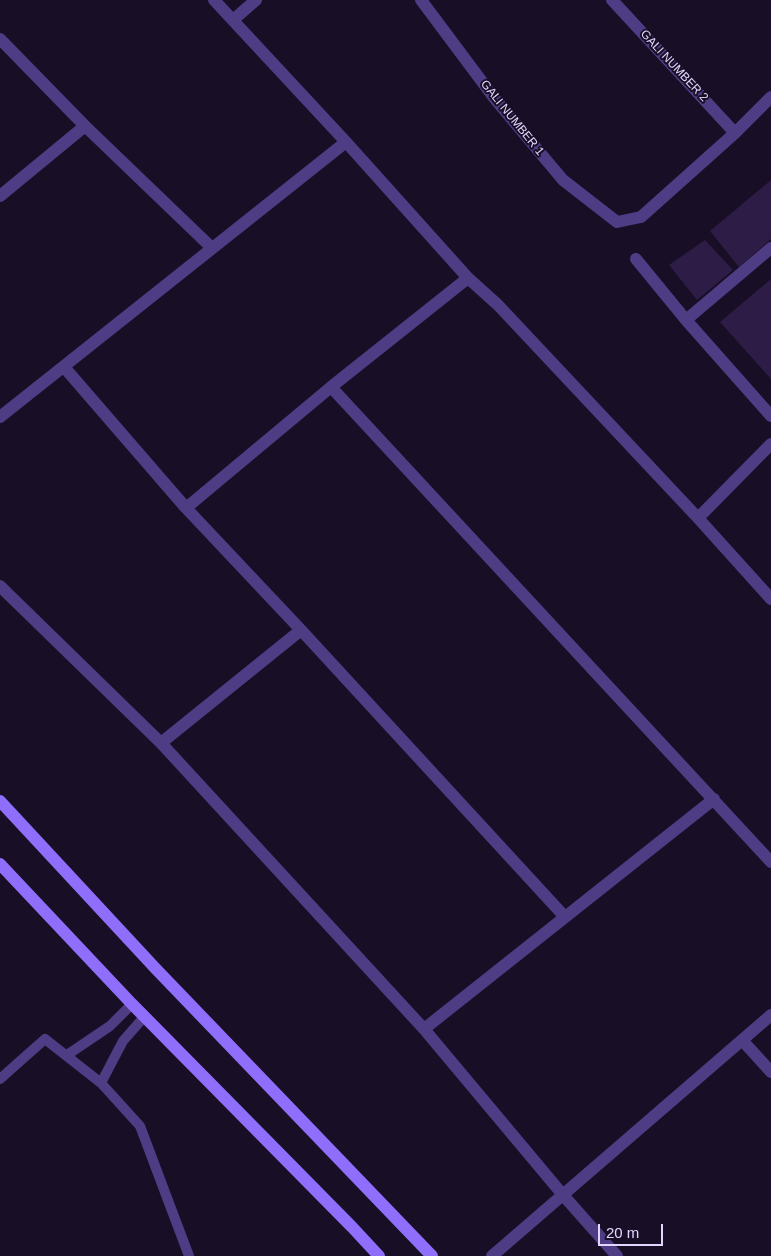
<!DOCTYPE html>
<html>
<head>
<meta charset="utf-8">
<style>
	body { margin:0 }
	#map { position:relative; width:771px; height:1256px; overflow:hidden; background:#180f26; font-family:Arial,sans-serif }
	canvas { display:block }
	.scale { position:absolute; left:598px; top:1224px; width:65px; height:22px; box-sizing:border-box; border:2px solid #e2d5fe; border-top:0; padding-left:6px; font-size:15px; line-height:18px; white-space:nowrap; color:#e2d5fe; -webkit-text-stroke:4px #180f26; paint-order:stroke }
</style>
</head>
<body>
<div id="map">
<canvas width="771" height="1256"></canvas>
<div class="scale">20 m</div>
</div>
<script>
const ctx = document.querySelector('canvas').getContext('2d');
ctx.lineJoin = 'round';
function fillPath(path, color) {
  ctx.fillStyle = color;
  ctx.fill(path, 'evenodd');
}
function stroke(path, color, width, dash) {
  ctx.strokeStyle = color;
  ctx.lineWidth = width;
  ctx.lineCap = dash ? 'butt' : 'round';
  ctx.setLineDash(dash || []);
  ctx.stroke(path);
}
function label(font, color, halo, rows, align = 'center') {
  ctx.font = font + ' Arial,sans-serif';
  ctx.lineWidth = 4;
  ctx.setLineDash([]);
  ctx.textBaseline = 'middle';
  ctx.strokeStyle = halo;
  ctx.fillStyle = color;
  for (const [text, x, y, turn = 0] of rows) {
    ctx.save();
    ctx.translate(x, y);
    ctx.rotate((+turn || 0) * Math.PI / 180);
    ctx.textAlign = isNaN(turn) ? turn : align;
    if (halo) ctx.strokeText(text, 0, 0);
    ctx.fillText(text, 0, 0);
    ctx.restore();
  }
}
fillPath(new Path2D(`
	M 771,180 L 771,239 L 739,267 L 710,231 Z
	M 705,240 L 733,270 L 697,300 L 669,265 Z
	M 771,279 L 771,379 L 720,322 Z`), '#2d1c46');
stroke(new Path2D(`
	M 67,1055 L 110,1026 L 132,1004
	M 0,1079 L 45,1039 L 101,1083 L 140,1126 L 189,1256
	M 101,1083 L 123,1041 L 144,1017`), '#4e3c84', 10);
stroke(new Path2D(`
	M 214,0 L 346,142 L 468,278 L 498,305 L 698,518 L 771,599
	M 421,0 L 495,99 L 563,180 L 617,222 L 641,217 L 735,133 L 771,97
	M 612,0 L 735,133
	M 233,20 L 256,0
	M 0,39 L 85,126 L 212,248
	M 0,196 L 85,126
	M 636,259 L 686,320 L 771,416
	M 686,320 L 771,248
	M 64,367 L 186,508 L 301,630 L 565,917
	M 331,387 L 771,862
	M 0,417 L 346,142
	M 186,508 L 331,387 L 468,278
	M 698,518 L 771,444
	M 0,586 L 161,743 L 424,1029 L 563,1195 L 617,1256
	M 161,743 L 301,630
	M 424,1029 L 714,799
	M 742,1040 L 771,1072
	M 492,1256 L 771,1015`), '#4e3c84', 12);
stroke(new Path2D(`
	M 0,801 L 156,969 L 432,1256
	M 0,864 L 132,1004 L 352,1227 L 379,1256`), '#906efc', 12);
label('12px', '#e2d5fe', '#180f26', [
	["GALI NUMBER 2",674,66,47],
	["GALI NUMBER 1",512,118,51]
]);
</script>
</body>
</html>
